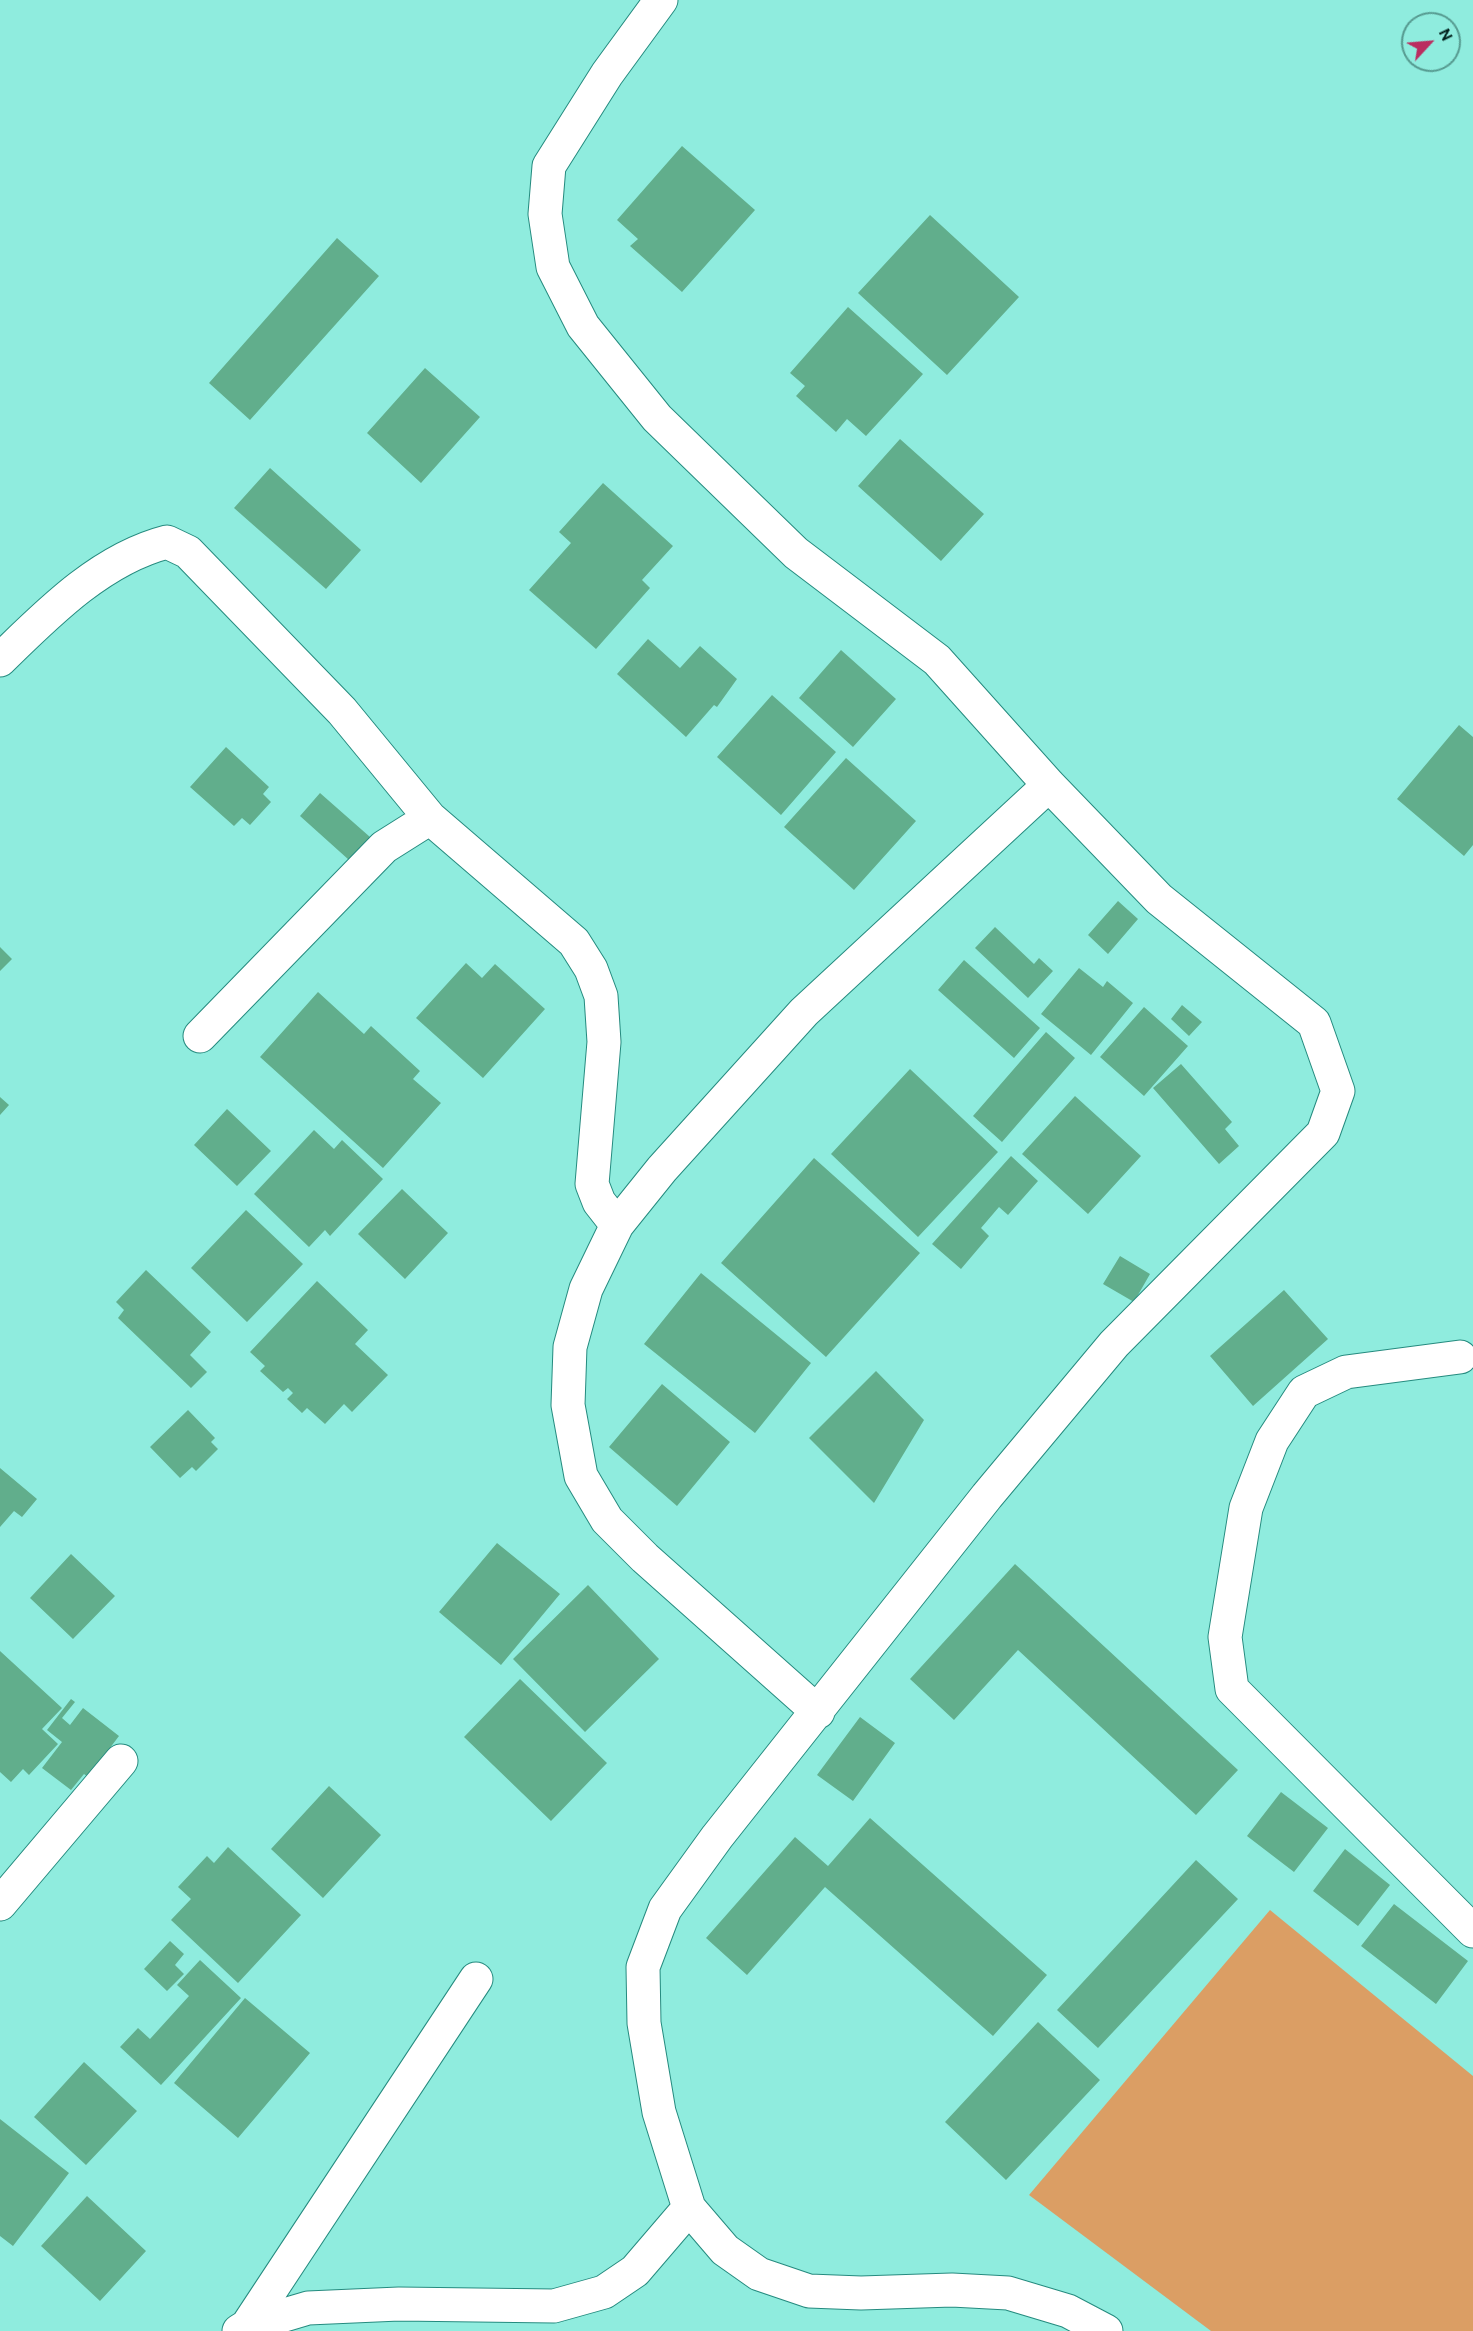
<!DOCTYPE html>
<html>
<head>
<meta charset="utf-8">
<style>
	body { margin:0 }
	#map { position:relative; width:1473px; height:2331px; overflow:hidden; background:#8fecde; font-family:Cabin,sans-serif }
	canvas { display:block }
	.north { position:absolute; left:1401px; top:12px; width:60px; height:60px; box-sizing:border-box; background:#8fecde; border:2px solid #569a90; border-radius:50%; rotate:64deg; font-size:16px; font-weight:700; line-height:24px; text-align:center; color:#011f1b }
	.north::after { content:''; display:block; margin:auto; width:21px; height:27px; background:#ba2d60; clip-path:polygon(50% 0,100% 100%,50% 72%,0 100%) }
</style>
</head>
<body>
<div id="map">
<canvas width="1473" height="2331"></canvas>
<div class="north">N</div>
</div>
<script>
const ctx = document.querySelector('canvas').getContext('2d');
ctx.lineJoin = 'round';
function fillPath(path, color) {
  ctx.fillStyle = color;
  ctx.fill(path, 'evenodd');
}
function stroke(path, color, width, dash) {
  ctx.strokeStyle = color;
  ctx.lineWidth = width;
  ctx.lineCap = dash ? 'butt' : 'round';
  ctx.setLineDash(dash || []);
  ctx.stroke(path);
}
fillPath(new Path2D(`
	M 1270,1910 L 1473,2076 L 1473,2331 L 1211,2331 L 1029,2195 Z`), '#db9e64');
fillPath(new Path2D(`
	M 682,146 L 755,210 L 682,292 L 630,246 L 638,239 L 617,220 Z
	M 930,215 L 1019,297 L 947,375 L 858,293 Z
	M 337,238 L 379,276 L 250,420 L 209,383 Z
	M 848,307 L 923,374 L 866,436 L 847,419 L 836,432 L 796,396 L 805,386 L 790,373 Z
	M 425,368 L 480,417 L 421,483 L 367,433 Z
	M 900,439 L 984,514 L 941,561 L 858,486 Z
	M 270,468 L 361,550 L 326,589 L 234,508 Z
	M 603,483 L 673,546 L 642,580 L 650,588 L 596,649 L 529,590 L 571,543 L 559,532 Z
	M 648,639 L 680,668 L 700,646 L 737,679 L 717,707 L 714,705 L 686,737 L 617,674 Z
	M 841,650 L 896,699 L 853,747 L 799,698 Z
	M 772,695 L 836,752 L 781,815 L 717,757 Z
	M 1459,725 L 1473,737 L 1473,845 L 1464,856 L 1397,799 Z
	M 226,747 L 269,787 L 263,794 L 271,802 L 250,825 L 242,818 L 234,826 L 190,787 Z
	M 846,758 L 916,821 L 854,890 L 784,827 Z
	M 320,793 L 370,837 L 349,860 L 300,816 Z
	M 1118,901 L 1138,919 L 1108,954 L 1088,935 Z
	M 995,927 L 1034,964 L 1039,958 L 1053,971 L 1028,998 L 975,948 Z
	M 0,947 L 12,959 L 0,971 Z
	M 964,960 L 1040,1028 L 1014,1058 L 938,990 Z
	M 466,963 L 482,978 L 495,964 L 545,1009 L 483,1078 L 416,1018 Z
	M 1079,968 L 1103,987 L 1107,981 L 1133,1003 L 1091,1055 L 1041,1014 Z
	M 318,992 L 364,1034 L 371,1026 L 420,1071 L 413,1079 L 441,1103 L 383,1168 L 260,1057 Z
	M 1182,1005 L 1202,1022 L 1189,1036 L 1171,1019 Z
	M 1144,1007 L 1188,1046 L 1144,1096 L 1100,1057 Z
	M 1046,1032 L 1075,1058 L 1002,1142 L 973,1116 Z
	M 1181,1064 L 1232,1122 L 1225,1129 L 1239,1146 L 1219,1164 L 1153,1088 Z
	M 910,1069 L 998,1152 L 918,1237 L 831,1154 Z
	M 1075,1096 L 1141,1156 L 1088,1214 L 1022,1154 Z
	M 0,1097 L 9,1105 L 0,1115 Z
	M 227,1109 L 271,1151 L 237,1186 L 194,1145 Z
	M 314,1130 L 334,1149 L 342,1140 L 383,1179 L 330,1236 L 325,1230 L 309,1247 L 254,1194 Z
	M 1011,1156 L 1038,1181 L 1008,1215 L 999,1207 L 981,1228 L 989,1236 L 961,1269 L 932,1244 Z
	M 814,1158 L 920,1253 L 826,1357 L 721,1263 Z
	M 402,1189 L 448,1233 L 405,1279 L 358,1234 Z
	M 246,1210 L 303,1264 L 247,1322 L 191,1268 Z
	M 1120,1256 L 1150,1274 L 1134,1302 L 1103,1284 Z
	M 146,1270 L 211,1332 L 190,1355 L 207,1372 L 191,1388 L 118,1318 L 124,1310 L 116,1302 Z
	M 701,1273 L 811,1363 L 755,1433 L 644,1344 Z
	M 317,1281 L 368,1330 L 355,1344 L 388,1375 L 352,1412 L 344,1404 L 325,1424 L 307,1408 L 302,1413 L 287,1399 L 293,1393 L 288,1388 L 283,1392 L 260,1371 L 265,1366 L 250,1352 Z
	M 1284,1290 L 1328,1339 L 1253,1406 L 1210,1356 Z
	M 876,1371 L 924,1420 L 874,1503 L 809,1438 Z
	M 662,1384 L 730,1442 L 677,1506 L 609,1447 Z
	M 188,1410 L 215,1438 L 211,1442 L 218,1449 L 196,1471 L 192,1467 L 180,1478 L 150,1447 Z
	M 0,1468 L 37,1499 L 22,1517 L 14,1511 L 0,1527 Z
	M 497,1543 L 560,1594 L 501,1665 L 439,1612 Z
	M 71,1554 L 115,1596 L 73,1639 L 30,1598 Z
	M 1015,1564 L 1238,1770 L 1196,1815 L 1018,1650 L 954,1720 L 910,1679 Z
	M 588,1585 L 659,1659 L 585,1732 L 513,1659 Z
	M 0,1651 L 62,1708 L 42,1729 L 58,1744 L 29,1775 L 23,1769 L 11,1782 L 0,1772 Z
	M 520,1679 L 607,1763 L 551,1821 L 464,1737 Z
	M 71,1699 L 75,1702 L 62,1718 L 70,1725 L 83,1708 L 119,1736 L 88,1777 L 84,1774 L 71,1790 L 42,1768 L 62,1742 L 47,1730 Z
	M 860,1717 L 895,1743 L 853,1801 L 817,1775 Z
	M 329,1786 L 381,1835 L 323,1898 L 271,1849 Z
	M 1281,1792 L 1328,1828 L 1294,1872 L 1247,1836 Z
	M 870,1818 L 1047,1975 L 993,2036 L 825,1887 L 747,1975 L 706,1938 L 795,1837 L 828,1866 Z
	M 228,1847 L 301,1915 L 238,1983 L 171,1920 L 191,1899 L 178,1887 L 207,1856 L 214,1863 Z
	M 1345,1849 L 1390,1885 L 1358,1926 L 1313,1891 Z
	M 1196,1860 L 1238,1899 L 1098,2048 L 1057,2010 Z
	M 1394,1904 L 1468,1961 L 1436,2004 L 1361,1946 Z
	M 170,1941 L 184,1954 L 175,1965 L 184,1974 L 167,1991 L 144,1969 Z
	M 200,1960 L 241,1998 L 161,2085 L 120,2047 L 138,2028 L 150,2039 L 189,1996 L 177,1985 Z
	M 245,1998 L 310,2053 L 238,2138 L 174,2083 Z
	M 1038,2022 L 1100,2080 L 1006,2180 L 945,2122 Z
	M 84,2062 L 137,2111 L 86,2165 L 34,2117 Z
	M 0,2119 L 69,2173 L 13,2246 L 0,2236 Z
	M 87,2196 L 146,2251 L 100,2301 L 41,2246 Z`), '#61ae8c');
const minor = new Path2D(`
	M 661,0 L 607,74 L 549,166 L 545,214 L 553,267 L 583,326 L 657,418 L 796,553 L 937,660 L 1049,785 L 1159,899 L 1314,1023 L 1338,1091 L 1323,1133 L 1114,1344 L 987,1496 L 717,1837 L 665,1909 L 643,1967 L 644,2023 L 659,2112 L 689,2208 L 725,2250 L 759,2274 L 809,2291 L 861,2293 L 952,2290 L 1008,2293 L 1068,2311 L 1106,2331
	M 0,660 C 48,613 101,559 167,542 L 188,552 L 342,711 L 430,818 L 574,942 L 591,969 L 601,996 L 604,1042 L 592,1184 L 599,1202 L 617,1225
	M 200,1036 L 384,847 L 430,818
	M 1460,1357 L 1346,1372 L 1304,1392 L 1272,1441 L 1246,1508 L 1225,1637 L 1232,1689 L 1473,1931
	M 818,1712 L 645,1558 L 607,1520 L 581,1476 L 568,1405 L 570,1347 L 586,1289 L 617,1225 L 662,1169 L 804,1012 L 1049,785
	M 0,1904 L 121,1761
	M 247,2326 L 476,1979
	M 239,2331 L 247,2326 L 308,2308 L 399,2304 L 554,2306 L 604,2292 L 635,2271 L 689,2208`);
stroke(minor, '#258b7f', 35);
stroke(minor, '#fff', 33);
</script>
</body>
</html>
